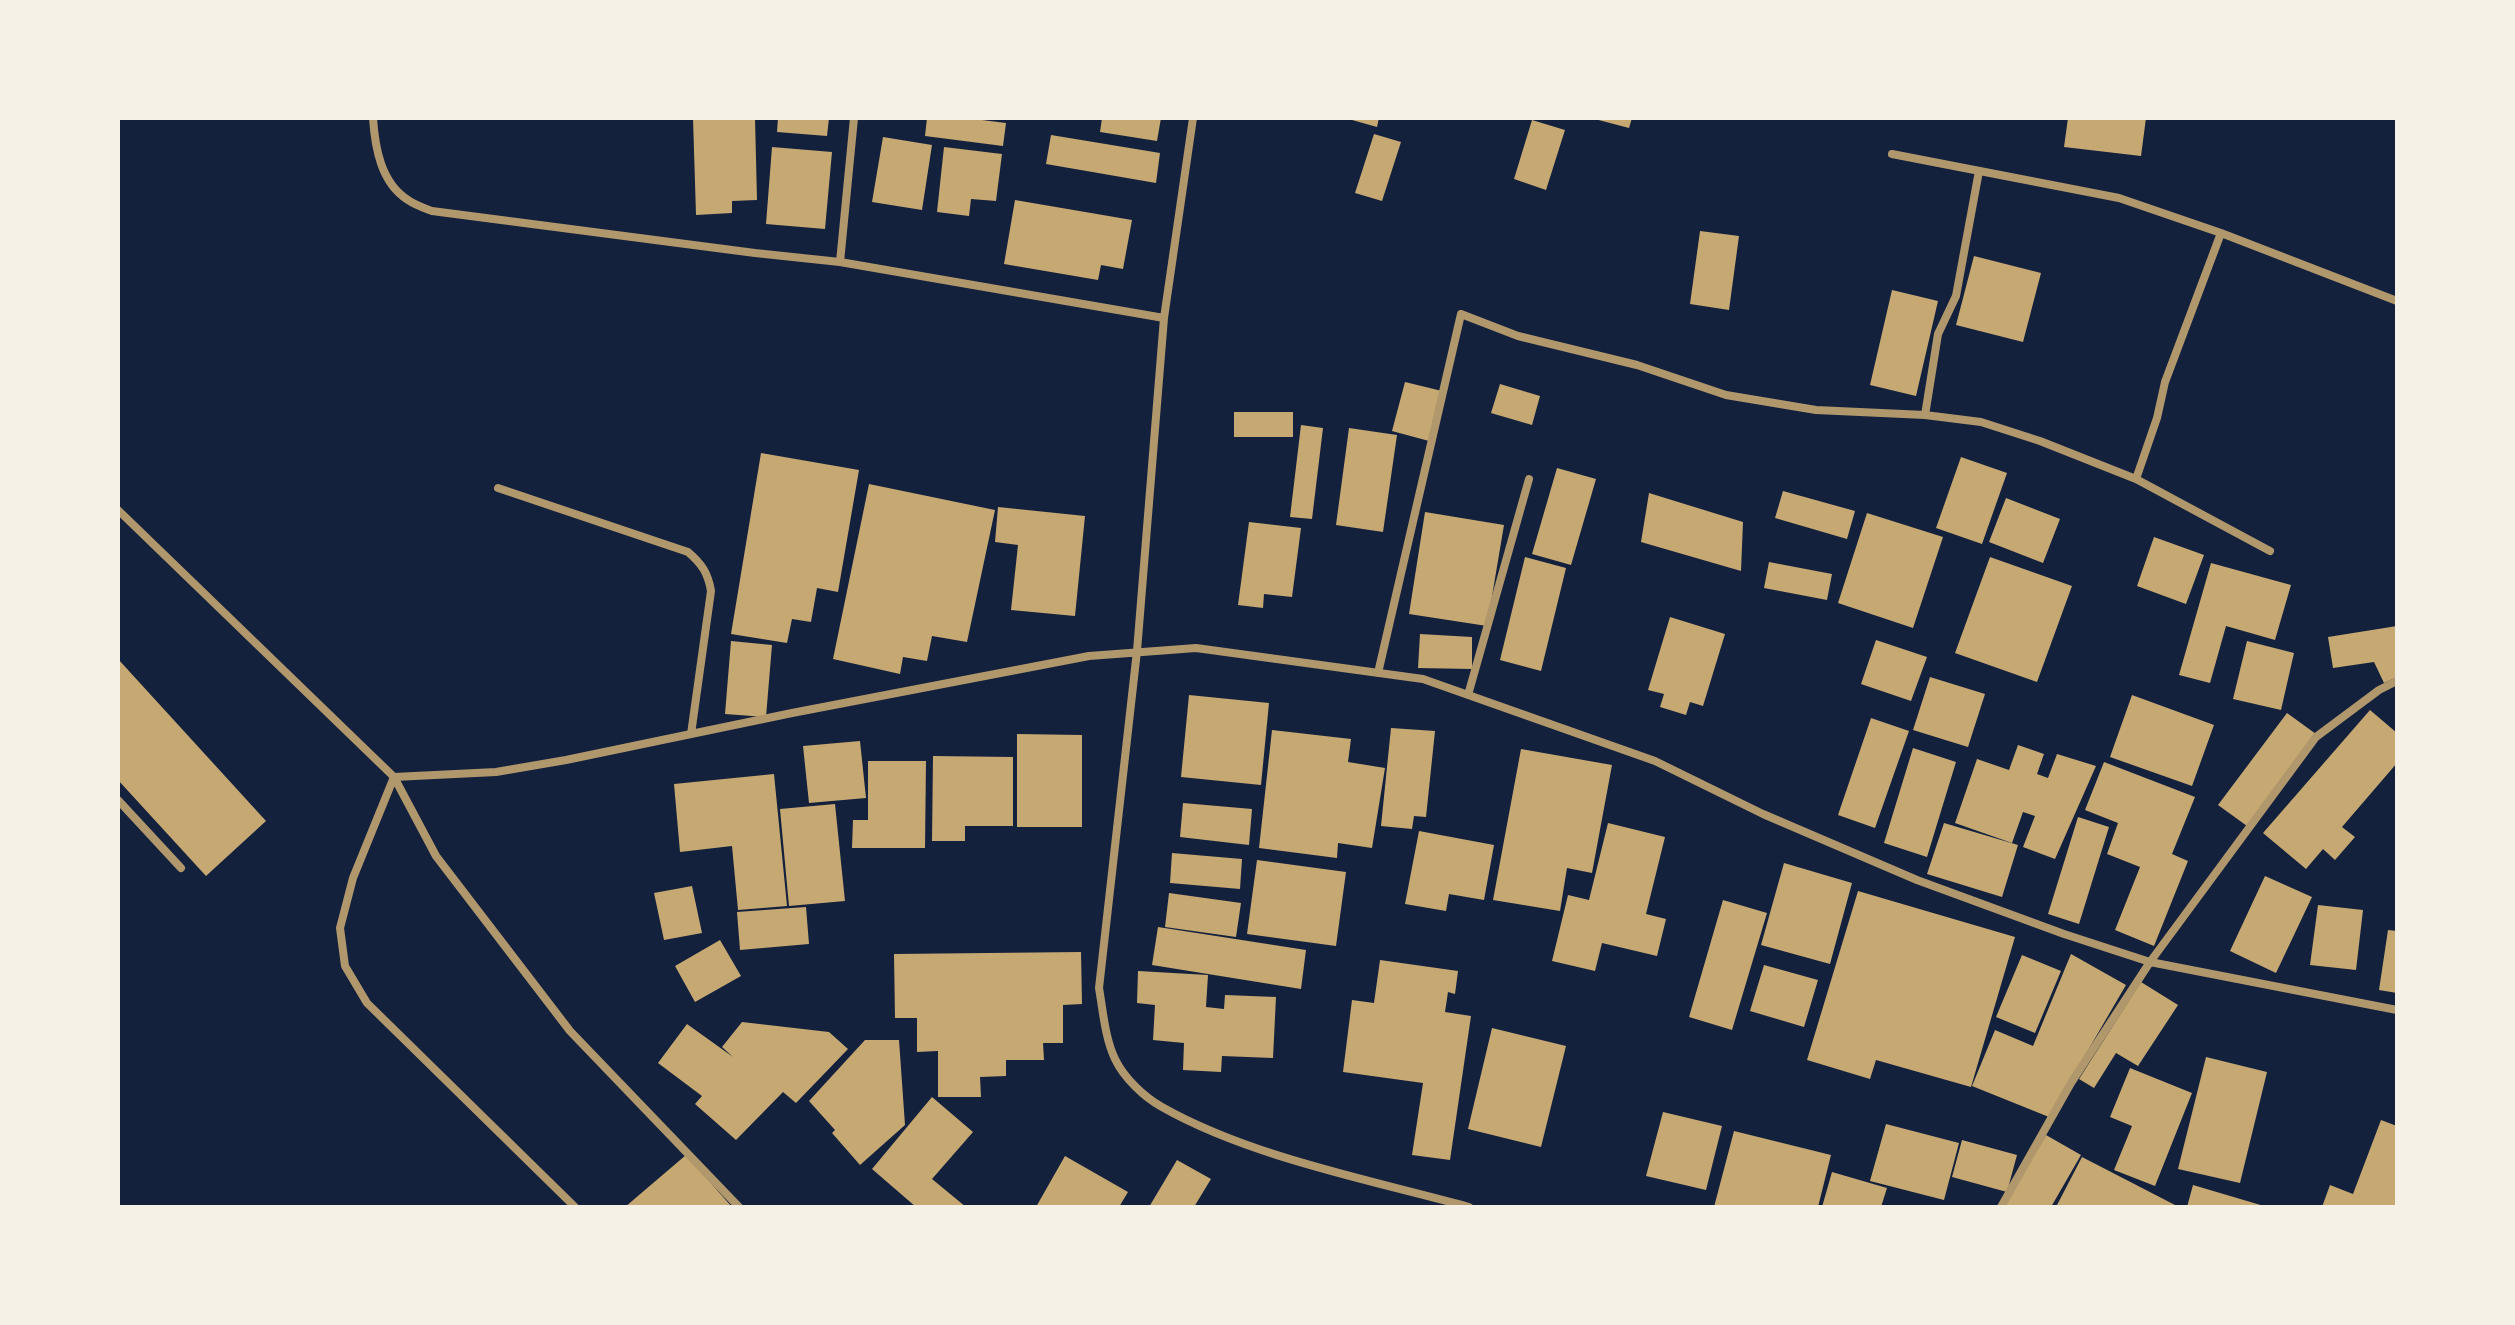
<!DOCTYPE html>
<html>
<head>
<meta charset="utf-8">
<style>
	body { margin:0 }
	#map { position:relative; width:2515px; height:1325px; overflow:hidden; background:#14213d; font-family:"Source Sans 3",sans-serif }
	canvas { display:block }
	.frame { position:absolute; inset:0; border:120px solid #f6f1e7; pointer-events:none }
</style>
</head>
<body>
<div id="map">
<canvas width="2515" height="1325"></canvas>
<div class="frame"></div>
</div>
<script>
const ctx = document.querySelector('canvas').getContext('2d');
ctx.lineJoin = 'round';
function fillPath(path, color) {
  ctx.fillStyle = color;
  ctx.fill(path, 'evenodd');
}
function stroke(path, color, width, dash) {
  ctx.strokeStyle = color;
  ctx.lineWidth = width;
  ctx.lineCap = dash ? 'butt' : 'round';
  ctx.setLineDash(dash || []);
  ctx.stroke(path);
}
fillPath(new Path2D(`
	M 693,118 L 755,118 L 757,200 L 732,201 L 732,213 L 696,215 Z
	M 778,118 L 829,118 L 827,136 L 777,132 Z
	M 927,118 L 966,118 L 1006,123 L 1003,146 L 925,136 Z
	M 1102,118 L 1161,118 L 1157,141 L 1100,132 Z
	M 1345,118 L 1379,118 L 1377,127 Z
	M 1591,118 L 1632,118 L 1629,128 Z
	M 2068,118 L 2146,118 L 2141,156 L 2064,147 Z
	M 1532,120 L 1565,130 L 1546,190 L 1514,179 Z
	M 1374,134 L 1401,142 L 1382,201 L 1355,193 Z
	M 1051,135 L 1160,153 L 1156,183 L 1046,164 Z
	M 883,137 L 932,145 L 922,210 L 872,202 Z
	M 772,147 L 832,152 L 825,229 L 766,224 Z
	M 944,147 L 1002,154 L 996,201 L 971,199 L 969,216 L 937,212 Z
	M 1015,200 L 1132,220 L 1123,269 L 1101,265 L 1098,280 L 1004,264 Z
	M 1700,231 L 1739,236 L 1729,310 L 1690,304 Z
	M 1974,256 L 2041,273 L 2023,342 L 1956,325 Z
	M 1892,290 L 1938,301 L 1916,396 L 1870,385 Z
	M 1405,382 L 1442,391 L 1429,441 L 1392,431 Z
	M 1500,384 L 1540,396 L 1532,425 L 1491,413 Z
	M 1234,412 L 1293,412 L 1293,437 L 1234,437 Z
	M 1301,425 L 1323,428 L 1312,519 L 1290,517 Z
	M 1349,428 L 1397,435 L 1383,532 L 1336,525 Z
	M 761,453 L 859,470 L 838,592 L 817,588 L 811,622 L 792,619 L 787,643 L 731,634 Z
	M 1961,457 L 2007,473 L 1982,544 L 1936,528 Z
	M 1557,468 L 1596,479 L 1571,565 L 1532,554 Z
	M 869,484 L 995,510 L 967,642 L 932,636 L 927,661 L 903,657 L 900,674 L 833,659 Z
	M 1783,491 L 1855,511 L 1847,539 L 1775,518 Z
	M 1649,493 L 1743,522 L 1741,571 L 1641,542 Z
	M 2006,498 L 2060,519 L 2043,563 L 1989,542 Z
	M 998,507 L 1085,516 L 1075,616 L 1011,610 L 1018,545 L 995,542 Z
	M 1425,512 L 1504,525 L 1487,626 L 1409,614 Z
	M 1867,513 L 1943,537 L 1913,628 L 1838,603 Z
	M 1249,522 L 1301,528 L 1292,597 L 1264,594 L 1263,608 L 1238,605 Z
	M 2154,537 L 2204,555 L 2186,604 L 2137,586 Z
	M 1525,557 L 1566,568 L 1541,671 L 1500,660 Z
	M 1990,557 L 2072,586 L 2037,682 L 1955,653 Z
	M 1769,562 L 1832,574 L 1827,600 L 1764,588 Z
	M 2211,563 L 2291,585 L 2275,640 L 2226,626 L 2210,683 L 2179,675 Z
	M 1670,617 L 1725,634 L 1703,706 L 1690,702 L 1686,715 L 1660,707 L 1664,694 L 1648,690 Z
	M 2397,626 L 2397,677 L 2384,683 L 2374,662 L 2333,668 L 2328,637 Z
	M 1420,634 L 1472,637 L 1472,669 L 1418,668 Z
	M 1876,640 L 1927,657 L 1911,701 L 1861,684 Z
	M 731,641 L 772,645 L 766,717 L 725,714 Z
	M 2247,641 L 2294,653 L 2281,710 L 2233,699 Z
	M 118,659 L 266,821 L 206,876 L 118,780 Z
	M 1930,677 L 1985,694 L 1968,747 L 1913,730 Z
	M 1189,695 L 1269,703 L 1261,785 L 1181,777 Z
	M 2132,695 L 2214,725 L 2192,786 L 2110,757 Z
	M 2370,710 L 2397,733 L 2397,763 L 2342,827 L 2355,837 L 2335,860 L 2323,849 L 2306,869 L 2263,833 Z
	M 2287,713 L 2316,734 L 2247,826 L 2218,805 Z
	M 1871,718 L 1909,731 L 1875,828 L 1838,815 Z
	M 1391,728 L 1435,731 L 1426,817 L 1414,816 L 1412,829 L 1381,826 Z
	M 1272,730 L 1351,739 L 1348,762 L 1385,768 L 1372,848 L 1338,843 L 1337,858 L 1259,848 Z
	M 1017,734 L 1082,735 L 1082,827 L 1017,827 Z
	M 860,741 L 866,798 L 809,803 L 803,746 Z
	M 2018,745 L 2044,754 L 2037,774 L 2048,778 L 2057,754 L 2096,766 L 2055,859 L 2023,847 L 2035,816 L 2023,812 L 2012,843 L 1955,823 L 1977,759 L 2009,770 Z
	M 1913,748 L 1956,762 L 1927,857 L 1884,843 Z
	M 1521,749 L 1612,765 L 1592,873 L 1567,868 L 1560,911 L 1493,900 Z
	M 933,756 L 1013,757 L 1013,826 L 965,826 L 965,841 L 932,841 Z
	M 868,761 L 926,761 L 925,848 L 852,848 L 853,820 L 868,820 Z
	M 2104,762 L 2195,797 L 2172,854 L 2188,861 L 2154,946 L 2115,930 L 2140,867 L 2107,854 L 2118,823 L 2085,810 Z
	M 774,774 L 787,906 L 738,910 L 732,846 L 680,852 L 674,784 Z
	M 1183,803 L 1252,809 L 1249,845 L 1180,837 Z
	M 835,804 L 845,901 L 789,906 L 780,809 Z
	M 2078,817 L 2109,827 L 2079,924 L 2048,914 Z
	M 1608,823 L 1665,837 L 1646,914 L 1666,919 L 1657,956 L 1602,943 L 1595,971 L 1552,961 L 1568,895 L 1589,900 Z
	M 1944,823 L 2018,845 L 2002,897 L 1927,874 Z
	M 1419,831 L 1494,845 L 1484,900 L 1449,894 L 1446,911 L 1405,904 Z
	M 1172,853 L 1242,859 L 1240,889 L 1170,883 Z
	M 1257,860 L 1346,872 L 1336,946 L 1247,934 Z
	M 1784,863 L 1852,883 L 1830,964 L 1761,945 Z
	M 2265,876 L 2312,897 L 2276,973 L 2230,951 Z
	M 692,886 L 702,933 L 664,940 L 654,893 Z
	M 1858,891 L 2015,937 L 1971,1087 L 1876,1060 L 1870,1079 L 1807,1060 Z
	M 1169,893 L 1241,903 L 1236,937 L 1165,927 Z
	M 1723,900 L 1767,913 L 1732,1030 L 1689,1017 Z
	M 2318,905 L 2363,910 L 2356,970 L 2310,965 Z
	M 806,907 L 809,944 L 740,950 L 737,912 Z
	M 1158,927 L 1306,950 L 1301,989 L 1152,965 Z
	M 2388,930 L 2397,931 L 2397,993 L 2379,990 Z
	M 720,940 L 741,976 L 695,1002 L 675,966 Z
	M 1081,952 L 1082,1004 L 1063,1005 L 1063,1043 L 1043,1043 L 1044,1060 L 1006,1060 L 1006,1076 L 980,1077 L 981,1097 L 938,1097 L 938,1051 L 917,1052 L 917,1018 L 895,1018 L 894,954 Z
	M 2071,954 L 2126,985 L 2049,1117 L 1972,1086 L 1995,1030 L 2033,1046 Z
	M 2022,955 L 2061,971 L 2035,1033 L 1996,1017 Z
	M 1380,960 L 1458,971 L 1455,994 L 1448,992 L 1445,1012 L 1471,1016 L 1450,1160 L 1412,1155 L 1423,1083 L 1343,1072 L 1352,1000 L 1374,1003 Z
	M 1764,965 L 1818,980 L 1804,1027 L 1750,1011 Z
	M 1138,971 L 1208,975 L 1206,1007 L 1224,1009 L 1225,995 L 1276,997 L 1273,1058 L 1222,1056 L 1221,1072 L 1183,1070 L 1184,1043 L 1153,1040 L 1155,1005 L 1137,1003 Z
	M 2141,982 L 2178,1005 L 2138,1066 L 2116,1053 L 2094,1088 L 2079,1079 Z
	M 742,1022 L 829,1032 L 848,1049 L 796,1103 L 783,1092 L 736,1140 L 695,1104 L 702,1096 L 658,1063 L 687,1024 L 733,1057 L 722,1047 Z
	M 1492,1028 L 1566,1046 L 1541,1147 L 1468,1129 Z
	M 865,1040 L 899,1040 L 905,1125 L 860,1165 L 832,1133 L 835,1130 L 809,1101 Z
	M 2206,1057 L 2267,1072 L 2240,1183 L 2178,1169 Z
	M 2130,1068 L 2192,1093 L 2155,1186 L 2114,1170 L 2132,1126 L 2110,1117 Z
	M 932,1097 L 973,1132 L 932,1179 L 966,1207 L 916,1207 L 872,1169 Z
	M 1663,1112 L 1722,1126 L 1706,1190 L 1646,1176 Z
	M 2381,1120 L 2397,1126 L 2397,1207 L 2322,1207 L 2330,1185 L 2353,1194 Z
	M 1886,1124 L 1959,1143 L 1944,1200 L 1870,1181 Z
	M 1734,1131 L 1831,1155 L 1818,1207 L 1714,1207 Z
	M 2046,1135 L 2081,1155 L 2051,1207 L 2004,1207 Z
	M 1962,1140 L 2017,1155 L 2007,1192 L 1952,1177 Z
	M 686,1155 L 732,1207 L 625,1207 Z
	M 1065,1156 L 1128,1192 L 1119,1207 L 1036,1207 Z
	M 2082,1157 L 2175,1205 L 2174,1207 L 2056,1207 Z
	M 1177,1160 L 1211,1179 L 1194,1207 L 1149,1207 Z
	M 1832,1172 L 1887,1188 L 1881,1207 L 1822,1207 Z
	M 2193,1185 L 2264,1206 L 2264,1207 L 2187,1207 Z`), '#c6a872');
stroke(new Path2D(`
	M 373,118 C 375,148 381,183 408,200 C 415,205 424,208 432,211 L 755,253 L 840,262 L 1164,318
	M 1193,118 L 1164,318 L 1137,651 L 1099,988 C 1103,1011 1105,1038 1115,1059 C 1124,1078 1144,1097 1162,1107 C 1250,1157 1371,1180 1469,1207
	M 1892,154 L 2119,198 L 2221,233 L 2397,301
	M 840,262 L 854,118
	M 1925,415 L 1938,334 L 1956,296 L 1979,171
	M 2136,479 L 2157,418 L 2165,382 L 2221,233
	M 498,488 L 688,552 C 702,564 708,573 711,591 L 691,734
	M 118,510 L 394,777 L 436,856 L 570,1031 L 739,1207
	M 1378,673 L 1461,314 L 1518,336 L 1637,365 L 1726,395 L 1816,410 L 1925,415 L 1981,422 L 2040,441 L 2136,479 L 2270,551
	M 1468,695 L 1529,479
	M 394,777 L 496,772 L 566,760 L 792,713 L 1089,656 L 1196,648 L 1423,679 L 1655,761 L 1763,814 L 1917,880 L 2064,934 L 2150,962 L 2397,1010
	M 394,777 L 353,878 L 340,928 L 345,966 L 367,1003 L 575,1207
	M 118,800 L 181,868
	M 2001,1207 L 2071,1083 L 2150,962 L 2316,737 L 2379,690 L 2397,681`), '#b1986c', 8);
</script>
</body>
</html>
